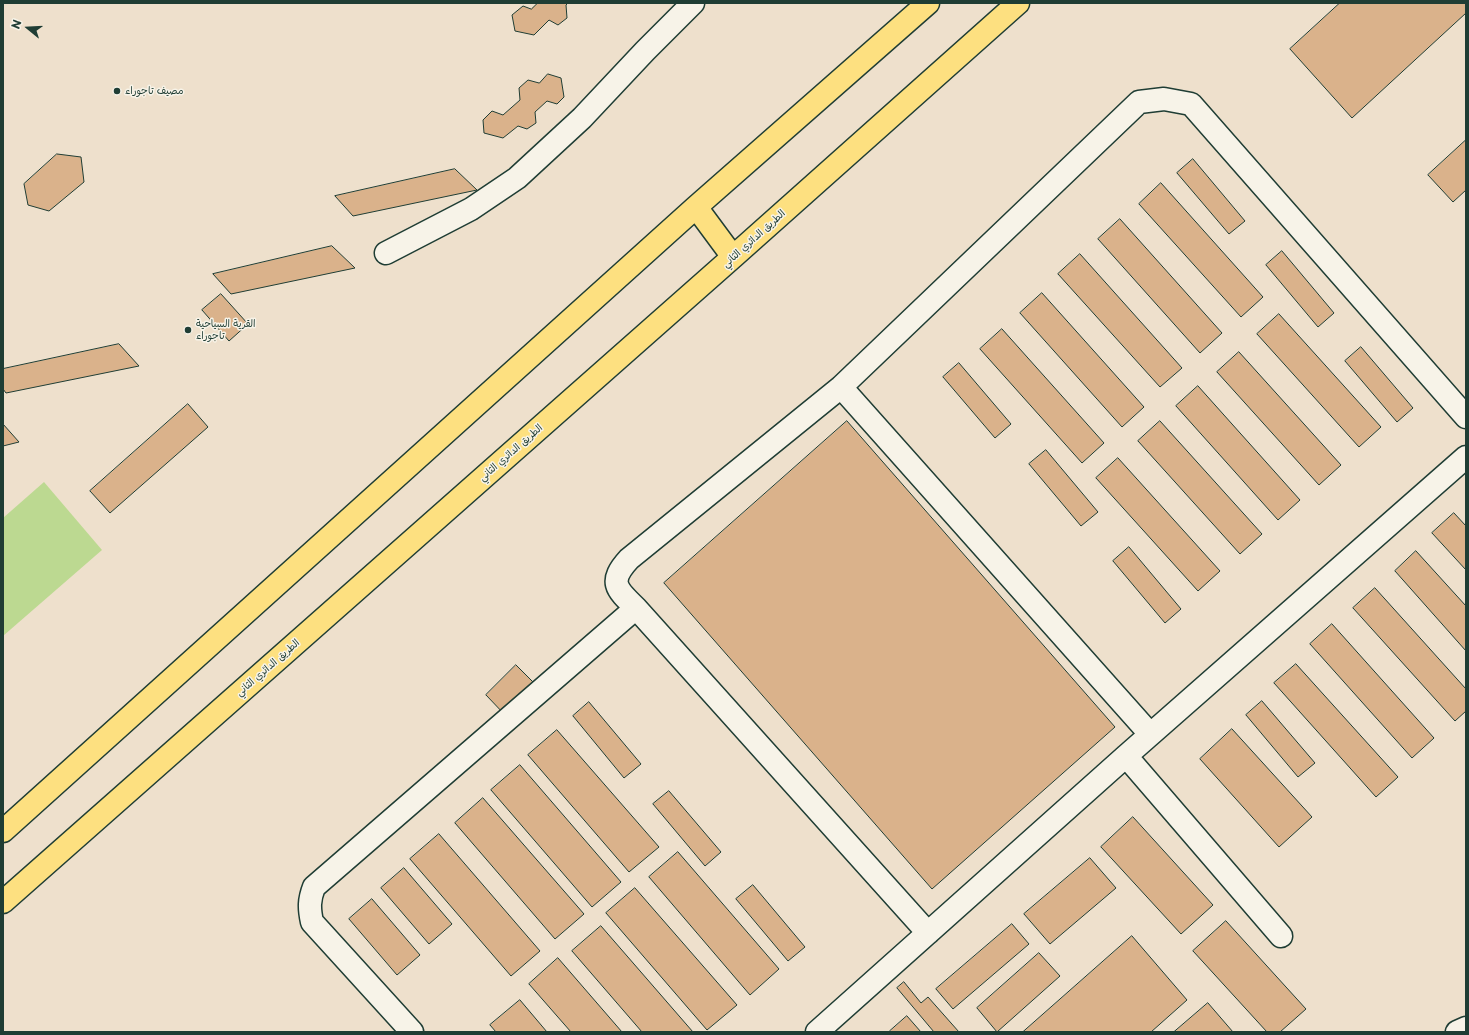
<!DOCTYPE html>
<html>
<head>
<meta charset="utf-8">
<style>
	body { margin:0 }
	#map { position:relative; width:1469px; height:1035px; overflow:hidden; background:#eee0cc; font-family:"Playpen Sans",sans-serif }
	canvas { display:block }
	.frame { position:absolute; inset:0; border:4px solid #1f3d34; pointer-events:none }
	.north { position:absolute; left:8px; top:8px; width:40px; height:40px; -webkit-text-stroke:3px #f7f3e8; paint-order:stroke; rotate:288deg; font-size:11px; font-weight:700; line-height:16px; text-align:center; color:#1f3d34 }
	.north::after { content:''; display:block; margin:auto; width:14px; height:18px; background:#1f3d34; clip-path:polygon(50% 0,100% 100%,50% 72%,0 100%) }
</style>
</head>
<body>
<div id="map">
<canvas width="1469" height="1035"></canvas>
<div class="frame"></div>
<div class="north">N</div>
</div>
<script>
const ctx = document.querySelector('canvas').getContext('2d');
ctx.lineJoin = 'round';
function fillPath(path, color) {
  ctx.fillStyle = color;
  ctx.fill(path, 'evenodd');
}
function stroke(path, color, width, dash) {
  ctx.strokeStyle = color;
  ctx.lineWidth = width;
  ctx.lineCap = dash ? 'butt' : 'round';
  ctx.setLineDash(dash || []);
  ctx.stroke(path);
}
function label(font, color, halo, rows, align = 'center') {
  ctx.font = font + ' "Playpen Sans","Playpen Sans Arabic",sans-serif';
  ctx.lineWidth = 3;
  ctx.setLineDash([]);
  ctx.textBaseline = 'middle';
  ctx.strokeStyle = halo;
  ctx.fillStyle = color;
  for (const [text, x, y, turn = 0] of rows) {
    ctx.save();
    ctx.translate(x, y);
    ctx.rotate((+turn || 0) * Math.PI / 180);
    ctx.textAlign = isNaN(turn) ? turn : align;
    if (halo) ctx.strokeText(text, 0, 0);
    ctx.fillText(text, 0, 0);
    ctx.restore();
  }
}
fillPath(new Path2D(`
	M 44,482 L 102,550 L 3,636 L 3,518 Z`), '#bcd991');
const building = new Path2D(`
	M 538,3 L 568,3 L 566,5 L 567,18 L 558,25 L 549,20 L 534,35 L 515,31 L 512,15 L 523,6 L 531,9 Z
	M 1340,3 L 1466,3 L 1466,13 L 1352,118 L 1290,49 Z
	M 548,74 L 561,78 L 564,97 L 557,104 L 547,101 L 535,112 L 536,123 L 527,129 L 518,126 L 503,138 L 484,133 L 483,120 L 492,111 L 503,115 L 520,100 L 519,88 L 528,80 L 539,83 Z
	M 1466,140 L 1466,190 L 1453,202 L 1428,175 Z
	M 57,154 L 81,157 L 84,182 L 49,211 L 28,205 L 24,184 Z
	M 1193,159 L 1245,221 L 1229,234 L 1177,173 Z
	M 455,169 L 477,190 L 353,216 L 335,196 Z
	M 1161,183 L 1263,297 L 1241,317 L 1139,204 Z
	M 1120,219 L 1222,333 L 1200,353 L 1098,239 Z
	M 332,246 L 355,268 L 231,294 L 213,274 Z
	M 1282,251 L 1334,313 L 1318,327 L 1266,265 Z
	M 1080,254 L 1182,368 L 1160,387 L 1058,274 Z
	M 1042,293 L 1144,407 L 1122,427 L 1020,313 Z
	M 221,294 L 248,324 L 229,341 L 202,310 Z
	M 1279,314 L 1381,427 L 1359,447 L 1257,334 Z
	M 1002,329 L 1104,443 L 1082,463 L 980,349 Z
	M 119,344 L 139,366 L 6,393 L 3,389 L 3,369 Z
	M 1361,347 L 1413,408 L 1397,422 L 1345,361 Z
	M 1239,352 L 1341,465 L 1319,485 L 1217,372 Z
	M 959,363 L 1011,424 L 995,438 L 943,377 Z
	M 1198,386 L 1300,500 L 1278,520 L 1176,406 Z
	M 188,404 L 208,427 L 110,513 L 90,491 Z
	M 847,421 L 1115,727 L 932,889 L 664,583 Z
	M 1160,421 L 1262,534 L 1240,554 L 1138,441 Z
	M 3,424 L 19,442 L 3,446 Z
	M 1046,450 L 1098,512 L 1081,526 L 1029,464 Z
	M 1118,458 L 1220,571 L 1198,591 L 1096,478 Z
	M 1454,513 L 1466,526 L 1466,570 L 1432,533 Z
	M 1129,547 L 1181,609 L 1165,623 L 1113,561 Z
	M 1416,551 L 1466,606 L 1466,651 L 1395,571 Z
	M 1375,588 L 1466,689 L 1466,711 L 1455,721 L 1353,608 Z
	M 1332,624 L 1434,738 L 1412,758 L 1310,644 Z
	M 1296,664 L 1398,777 L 1376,797 L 1274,683 Z
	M 516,665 L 536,685 L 506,716 L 486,695 Z
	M 1262,701 L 1315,763 L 1298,777 L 1246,715 Z
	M 589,702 L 641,764 L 624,778 L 573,716 Z
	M 1232,729 L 1312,817 L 1279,847 L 1200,759 Z
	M 557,730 L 659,847 L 629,872 L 528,755 Z
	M 520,765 L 621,882 L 592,907 L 491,790 Z
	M 669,791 L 721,852 L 705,866 L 653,804 Z
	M 483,798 L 584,914 L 555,939 L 455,823 Z
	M 1133,817 L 1213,905 L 1181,934 L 1101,847 Z
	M 439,834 L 540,951 L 511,976 L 410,859 Z
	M 678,852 L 779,969 L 750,995 L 649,877 Z
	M 1090,858 L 1116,888 L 1050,944 L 1024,914 Z
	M 404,868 L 452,924 L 429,944 L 381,888 Z
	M 753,885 L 805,947 L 788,961 L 736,899 Z
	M 635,888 L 737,1005 L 707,1030 L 606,913 Z
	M 372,899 L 420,955 L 397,975 L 349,919 Z
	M 1226,921 L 1306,1009 L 1280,1032 L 1267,1032 L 1193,951 Z
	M 1012,924 L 1029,944 L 953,1009 L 936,989 Z
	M 601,926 L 693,1032 L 642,1032 L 572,951 Z
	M 1132,936 L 1187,1000 L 1151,1032 L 1023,1032 Z
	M 1039,953 L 1060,976 L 997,1032 L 977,1008 Z
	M 558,958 L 622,1032 L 571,1032 L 529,984 Z
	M 904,982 L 921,1003 L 928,997 L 959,1032 L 934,1032 L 897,988 Z
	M 520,1000 L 547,1032 L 496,1032 L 490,1025 Z
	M 1208,1003 L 1233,1032 L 1174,1032 Z
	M 907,1016 L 921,1032 L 891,1032 L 890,1031 Z`);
fillPath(building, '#dab28b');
stroke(building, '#1f3d34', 1);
const minor = new Path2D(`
	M 386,253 L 471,209 L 517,178 L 582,118 L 645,51 L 693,3
	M 841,387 L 1150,734
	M 636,608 C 616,589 608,582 629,559 L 841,387 L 1139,102 L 1164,99 L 1191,104 L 1466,417
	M 1126,756 L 1281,936
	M 412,1032 L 312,922 C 309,908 309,900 314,887 L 636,608 L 928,933
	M 817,1032 L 1126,756 L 1466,457
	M 1457,1032 L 1466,1028`);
const highway = new Path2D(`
	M 696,207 L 733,257
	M 3,831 L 696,207 L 928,3
	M 3,902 L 733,257 L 1018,3`);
stroke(minor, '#1f3d34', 25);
stroke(highway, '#1f3d34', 25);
stroke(minor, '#f7f3e8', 22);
stroke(highway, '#fde080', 22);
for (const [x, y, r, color] of [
	[117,91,4,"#1f3d34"],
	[188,330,4,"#1f3d34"]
]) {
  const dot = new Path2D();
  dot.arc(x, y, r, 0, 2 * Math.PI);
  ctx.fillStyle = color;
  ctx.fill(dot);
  stroke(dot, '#f7f3e8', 1.5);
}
label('10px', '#1f3d34', '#f7f3e8', [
	["مصيف تاجوراء",125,91],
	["القرية السياحية",196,324],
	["تاجوراء",196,336]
], 'left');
label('10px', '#1f3d34', '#f7f3e8', [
	["الطريق الدائري الثاني",754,239,-42],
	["الطريق الدائري الثاني",511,453,-41],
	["الطريق الدائري الثاني",268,668,-41]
]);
</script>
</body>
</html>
